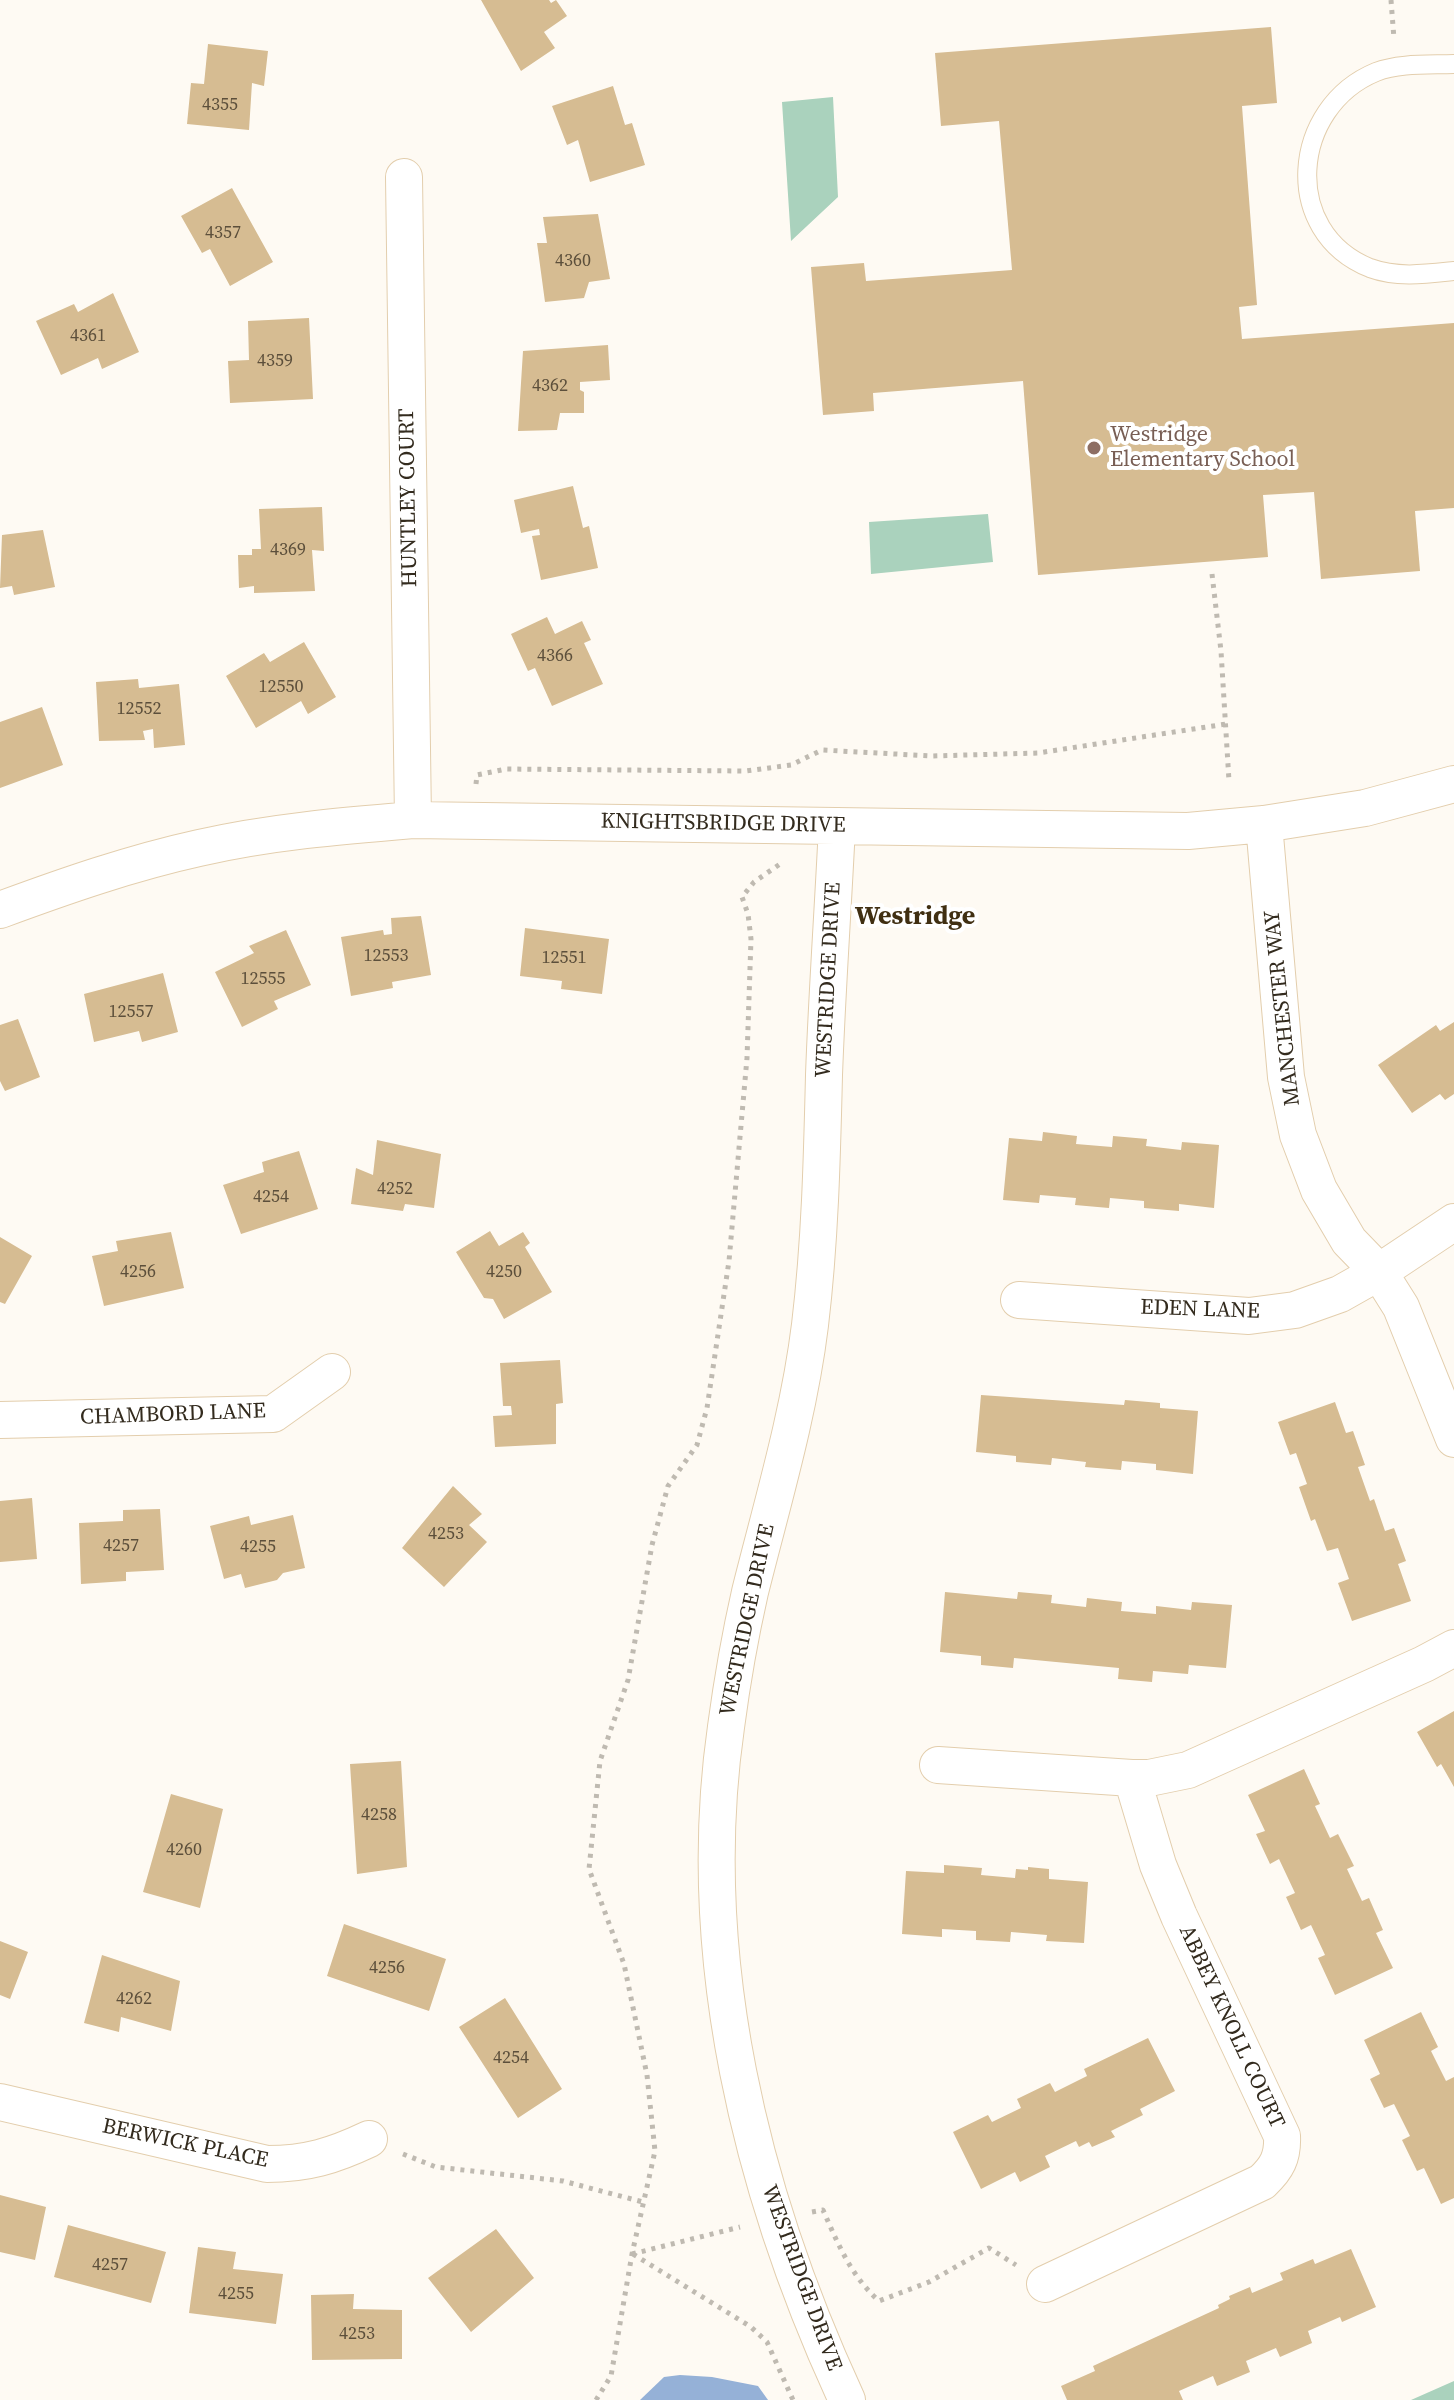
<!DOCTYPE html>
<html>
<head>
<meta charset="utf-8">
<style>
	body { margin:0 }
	canvas { display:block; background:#fefaf3 }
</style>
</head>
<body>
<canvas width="1454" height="2400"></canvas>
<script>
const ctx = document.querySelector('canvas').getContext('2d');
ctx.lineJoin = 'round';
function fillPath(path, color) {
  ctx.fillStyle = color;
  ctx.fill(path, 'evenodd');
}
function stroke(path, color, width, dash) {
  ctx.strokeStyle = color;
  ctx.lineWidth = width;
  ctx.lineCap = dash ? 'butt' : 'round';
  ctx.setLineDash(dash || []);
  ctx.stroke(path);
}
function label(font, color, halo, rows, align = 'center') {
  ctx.font = font + ' "Source Serif 4",serif';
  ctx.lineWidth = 8;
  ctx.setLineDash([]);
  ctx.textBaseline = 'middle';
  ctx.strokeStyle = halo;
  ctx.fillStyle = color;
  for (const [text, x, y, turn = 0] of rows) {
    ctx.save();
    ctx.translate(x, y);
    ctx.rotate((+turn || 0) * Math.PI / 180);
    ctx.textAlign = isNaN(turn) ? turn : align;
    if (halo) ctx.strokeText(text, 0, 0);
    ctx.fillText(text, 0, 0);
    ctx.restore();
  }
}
fillPath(new Path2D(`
	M 833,97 L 838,197 L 791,241 L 782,102 Z
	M 988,514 L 993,562 L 871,574 L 869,522 Z
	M 1454,2381 L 1454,2400 L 1411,2400 Z`), '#aad2bd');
fillPath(new Path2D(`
	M 680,2375 L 712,2377 L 758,2386 L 768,2400 L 640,2400 L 664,2377 Z`), '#95b1d7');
fillPath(new Path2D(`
	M 481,0 L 549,0 L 551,3 L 556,0 L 567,16 L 544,32 L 555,48 L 521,71 Z
	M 1271,27 L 1277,103 L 1242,106 L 1257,305 L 1239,307 L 1242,339 L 1454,323 L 1454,508 L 1415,511 L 1420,571 L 1321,579 L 1314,492 L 1263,495 L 1268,557 L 1038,575 L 1023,381 L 873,393 L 874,411 L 823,415 L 811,267 L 864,263 L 866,281 L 1012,270 L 999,121 L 941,126 L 935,53 Z
	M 208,44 L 268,51 L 264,86 L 252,83 L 249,130 L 187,124 L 191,83 L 204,84 Z
	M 613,86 L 625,125 L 632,123 L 645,165 L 590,182 L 578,140 L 567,145 L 552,106 Z
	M 232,188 L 273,262 L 230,286 L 210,249 L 202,253 L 181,216 Z
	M 598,214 L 610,279 L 589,282 L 584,298 L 545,302 L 537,243 L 547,243 L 543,217 Z
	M 113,293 L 139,352 L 102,369 L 98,358 L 61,375 L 36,321 L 74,304 L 78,312 Z
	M 309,318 L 313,399 L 230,403 L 228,361 L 249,360 L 248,321 Z
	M 608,345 L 610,380 L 580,382 L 580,390 L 584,392 L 584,413 L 560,413 L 557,430 L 518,431 L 523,351 Z
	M 573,486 L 583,528 L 589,526 L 598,568 L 541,580 L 532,536 L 540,535 L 539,529 L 521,533 L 514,500 Z
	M 322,507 L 324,551 L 312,550 L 315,591 L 254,593 L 254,586 L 239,588 L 238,555 L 252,555 L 252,549 L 261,549 L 259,509 Z
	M 43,530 L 55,587 L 14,595 L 12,586 L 0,588 L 2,535 Z
	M 547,617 L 555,634 L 582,621 L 591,640 L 584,643 L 603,684 L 552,706 L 535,668 L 528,671 L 511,634 Z
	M 304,642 L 336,697 L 308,714 L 301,701 L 256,728 L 226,676 L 264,653 L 270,662 Z
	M 138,679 L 139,688 L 179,684 L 185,745 L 154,748 L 153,729 L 143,731 L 145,740 L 99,741 L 96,682 Z
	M 42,707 L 63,765 L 0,788 L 0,722 Z
	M 421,916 L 431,975 L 392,982 L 393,988 L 351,996 L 341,937 L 383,930 L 384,935 L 392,934 L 391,918 Z
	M 525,928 L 609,939 L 602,994 L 561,989 L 562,981 L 520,976 Z
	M 286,930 L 311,985 L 274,1001 L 278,1009 L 242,1027 L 215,972 L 254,953 L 249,946 Z
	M 163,973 L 178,1032 L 142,1042 L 139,1031 L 94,1042 L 84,994 Z
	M 18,1019 L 40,1077 L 5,1091 L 0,1081 L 0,1025 Z
	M 1454,1022 L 1454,1094 L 1445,1100 L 1440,1094 L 1412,1113 L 1378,1065 L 1436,1025 L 1440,1031 Z
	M 1043,1132 L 1077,1136 L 1076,1144 L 1112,1147 L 1113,1136 L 1147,1139 L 1146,1146 L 1181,1150 L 1182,1142 L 1219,1145 L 1214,1208 L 1179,1204 L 1179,1211 L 1144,1208 L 1144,1201 L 1110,1198 L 1109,1208 L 1075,1205 L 1076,1198 L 1040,1195 L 1039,1203 L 1003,1200 L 1009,1138 L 1042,1141 Z
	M 377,1140 L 441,1154 L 434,1208 L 405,1204 L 403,1211 L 351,1204 L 356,1168 L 373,1175 Z
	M 299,1151 L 318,1209 L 241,1234 L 223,1185 L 264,1172 L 262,1162 Z
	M 490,1231 L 499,1246 L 523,1232 L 530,1243 L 525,1247 L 552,1292 L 504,1319 L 493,1299 L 484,1298 L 456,1252 Z
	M 171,1232 L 184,1288 L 104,1306 L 92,1256 L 118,1251 L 116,1241 Z
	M 0,1237 L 32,1256 L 5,1304 L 0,1302 Z
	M 560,1360 L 563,1403 L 556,1404 L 556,1444 L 495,1447 L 493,1416 L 512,1415 L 511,1406 L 503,1406 L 500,1363 Z
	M 981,1395 L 1124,1405 L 1125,1400 L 1160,1403 L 1160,1408 L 1198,1411 L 1193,1474 L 1156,1470 L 1156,1464 L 1122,1461 L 1121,1470 L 1085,1467 L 1086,1462 L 1052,1458 L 1051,1465 L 1016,1462 L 1016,1456 L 976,1452 Z
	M 1335,1402 L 1346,1433 L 1353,1431 L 1365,1465 L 1358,1467 L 1370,1501 L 1374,1499 L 1385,1531 L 1394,1528 L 1406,1561 L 1398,1564 L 1411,1601 L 1352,1621 L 1338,1583 L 1349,1579 L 1338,1548 L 1327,1551 L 1315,1519 L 1311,1521 L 1299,1487 L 1307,1484 L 1296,1453 L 1290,1455 L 1278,1422 Z
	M 453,1486 L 482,1514 L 469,1525 L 487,1542 L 444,1587 L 402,1548 Z
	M 32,1498 L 37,1559 L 0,1562 L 0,1501 Z
	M 160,1509 L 164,1570 L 126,1572 L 126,1581 L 81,1584 L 79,1523 L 123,1521 L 123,1510 Z
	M 293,1515 L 305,1568 L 283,1573 L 277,1580 L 245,1588 L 241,1574 L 224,1579 L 210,1526 L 249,1516 L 251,1525 Z
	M 945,1592 L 1017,1599 L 1018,1592 L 1052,1595 L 1051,1603 L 1086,1607 L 1087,1598 L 1122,1602 L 1121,1611 L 1156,1614 L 1156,1606 L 1191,1610 L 1192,1602 L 1232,1605 L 1226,1668 L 1189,1665 L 1188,1674 L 1153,1671 L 1152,1682 L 1118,1679 L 1119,1668 L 1014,1658 L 1013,1668 L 981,1665 L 981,1656 L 940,1652 Z
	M 1454,1711 L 1454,1787 L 1441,1764 L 1437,1767 L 1417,1732 Z
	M 401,1761 L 407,1867 L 357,1874 L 350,1764 Z
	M 1304,1769 L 1320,1804 L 1315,1806 L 1330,1838 L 1338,1834 L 1354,1866 L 1347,1869 L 1362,1901 L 1369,1898 L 1383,1930 L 1376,1933 L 1393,1968 L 1335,1995 L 1318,1958 L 1325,1955 L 1311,1925 L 1301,1930 L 1286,1897 L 1295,1893 L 1279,1859 L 1270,1864 L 1256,1834 L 1265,1831 L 1248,1795 Z
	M 171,1794 L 223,1809 L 200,1908 L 143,1892 Z
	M 944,1865 L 982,1868 L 981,1875 L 1015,1878 L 1016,1869 L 1028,1870 L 1028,1867 L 1049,1869 L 1049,1879 L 1088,1882 L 1084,1943 L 1046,1941 L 1047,1935 L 1011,1932 L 1010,1942 L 976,1940 L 976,1931 L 942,1929 L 942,1937 L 902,1934 L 906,1871 L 944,1873 Z
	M 344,1924 L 446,1959 L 429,2011 L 327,1976 Z
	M 0,1941 L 28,1952 L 10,1999 L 0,1995 Z
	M 102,1955 L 180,1981 L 171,2031 L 121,2017 L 119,2032 L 84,2023 Z
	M 505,1998 L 562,2089 L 518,2118 L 459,2027 Z
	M 1421,2012 L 1438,2047 L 1431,2051 L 1446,2081 L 1454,2077 L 1454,2198 L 1441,2204 L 1424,2168 L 1417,2171 L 1402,2140 L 1410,2136 L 1394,2104 L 1384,2108 L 1370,2079 L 1380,2074 L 1364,2040 Z
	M 1148,2038 L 1175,2091 L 1140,2109 L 1143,2115 L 1111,2131 L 1115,2137 L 1092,2147 L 1089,2142 L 1079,2147 L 1076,2141 L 1045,2156 L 1050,2167 L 1020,2182 L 1015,2172 L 981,2189 L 953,2132 L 988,2115 L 992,2122 L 1021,2108 L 1017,2099 L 1050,2083 L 1055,2092 L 1087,2076 L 1084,2069 Z
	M 0,2195 L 46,2207 L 35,2260 L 0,2252 Z
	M 68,2225 L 166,2252 L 151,2303 L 54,2277 Z
	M 496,2229 L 534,2278 L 471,2332 L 428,2278 Z
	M 198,2247 L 236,2252 L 233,2269 L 283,2274 L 276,2324 L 189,2313 Z
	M 1351,2249 L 1376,2307 L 1342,2322 L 1340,2317 L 1308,2331 L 1312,2343 L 1280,2357 L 1276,2348 L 1246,2361 L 1250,2372 L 1217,2386 L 1213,2376 L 1179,2391 L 1183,2400 L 1067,2400 L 1061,2386 L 1095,2371 L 1093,2366 L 1219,2308 L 1218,2305 L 1230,2299 L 1229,2296 L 1250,2287 L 1252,2293 L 1283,2280 L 1280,2273 L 1313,2259 L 1315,2264 Z
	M 354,2294 L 353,2309 L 402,2310 L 402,2359 L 312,2360 L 311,2295 Z`), '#d6bc92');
const service = new Path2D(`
	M 1454,64 C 1429,65 1399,63 1376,72 C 1291,107 1280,232 1370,268 C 1397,278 1426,274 1454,271`);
const minor = new Path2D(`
	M 404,177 L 413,820
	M 1264,824 L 1286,1077 L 1298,1135 L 1319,1190 L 1349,1241 L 1379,1272 L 1401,1307 L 1454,1439
	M 837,826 C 833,909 827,992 824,1075 C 822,1159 820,1242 810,1325 C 799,1415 772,1504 750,1592 C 740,1636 732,1682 726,1727 C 693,1956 751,2193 847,2400
	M 0,910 C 65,886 131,863 199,848 C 269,832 341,826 413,820 L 1188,831 L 1264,824 L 1365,808 L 1454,784
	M 1019,1300 L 1249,1316 L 1295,1310 L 1340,1294 L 1379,1272 L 1454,1222
	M 0,1420 L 273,1414 L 332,1372
	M 938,1765 L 1132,1778 L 1149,1778 L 1188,1770 L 1424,1664 L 1454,1648
	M 0,2102 L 267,2164 C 307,2164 333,2156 369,2139
	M 1045,2284 L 1262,2182 C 1277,2168 1283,2157 1282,2136 L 1179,1916 L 1158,1865 L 1132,1778`);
stroke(service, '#e3cead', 20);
stroke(minor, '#e3cead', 38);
stroke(new Path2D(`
	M 1391,0 L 1394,39
	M 1212,574 L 1221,651 L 1229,781
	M 476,784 L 477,775 L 506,769 L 746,771 L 791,765 L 822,750 L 932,756 L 1038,753 L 1226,724
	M 403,2154 L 436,2167 L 563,2181 L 643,2202
	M 812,2212 L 823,2210 C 838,2244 851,2276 879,2301 L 929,2282 L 989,2248 L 1016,2265
	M 632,2254 L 740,2227
	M 633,2254 L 751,2327 L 767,2342 L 793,2400
	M 596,2400 L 611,2376 L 632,2254 L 655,2151 L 647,2075 L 624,1964 L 589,1869 L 600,1761 L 628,1680 L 652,1545 L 668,1486 L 697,1445 L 707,1408 L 729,1261 L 747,1058 L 751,939 L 748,914 L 742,897 L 754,882 L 780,864`), '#bfbab1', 5, [4, 6]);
stroke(service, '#fff', 18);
stroke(minor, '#fff', 36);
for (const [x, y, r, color] of [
	[1094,448,8,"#8d6e63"]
]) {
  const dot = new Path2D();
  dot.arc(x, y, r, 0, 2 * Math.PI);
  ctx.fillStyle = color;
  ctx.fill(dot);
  stroke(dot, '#fff', 3);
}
label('18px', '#5c4f3b', null, [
	["4355",220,105],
	["4357",223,233],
	["4360",573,261],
	["4361",88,336],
	["4359",275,361],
	["4362",550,386],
	["4369",288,550],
	["4366",555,656],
	["12550",281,687],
	["12552",139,709],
	["12553",386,956],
	["12551",564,958],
	["12555",263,979],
	["12557",131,1012],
	["4252",395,1189],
	["4254",271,1197],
	["4256",138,1272],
	["4250",504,1272],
	["4253",446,1534],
	["4257",121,1546],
	["4255",258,1547],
	["4258",379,1815],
	["4260",184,1850],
	["4256",387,1968],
	["4262",134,1999],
	["4254",511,2058],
	["4257",110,2265],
	["4255",236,2294],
	["4253",357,2334]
]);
label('22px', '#785e54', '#fff', [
	["Westridge",1110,435],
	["Elementary School",1110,460]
], 'left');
label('22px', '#332b1e', '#fff', [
	["HUNTLEY COURT",409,498,-91],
	["KNIGHTSBRIDGE DRIVE",723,824,1],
	["WESTRIDGE DRIVE",829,980,-87],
	["MANCHESTER WAY",1283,1008,-96],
	["EDEN LANE",1200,1310,2],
	["CHAMBORD LANE",173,1415,-2],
	["WESTRIDGE DRIVE",748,1620,-78],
	["ABBEY KNOLL COURT",1231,2027,65],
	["BERWICK PLACE",185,2144,12],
	["WESTRIDGE DRIVE",801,2278,70]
]);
label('bold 26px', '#402f12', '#fff', [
	["Westridge",915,917]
]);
</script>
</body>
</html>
